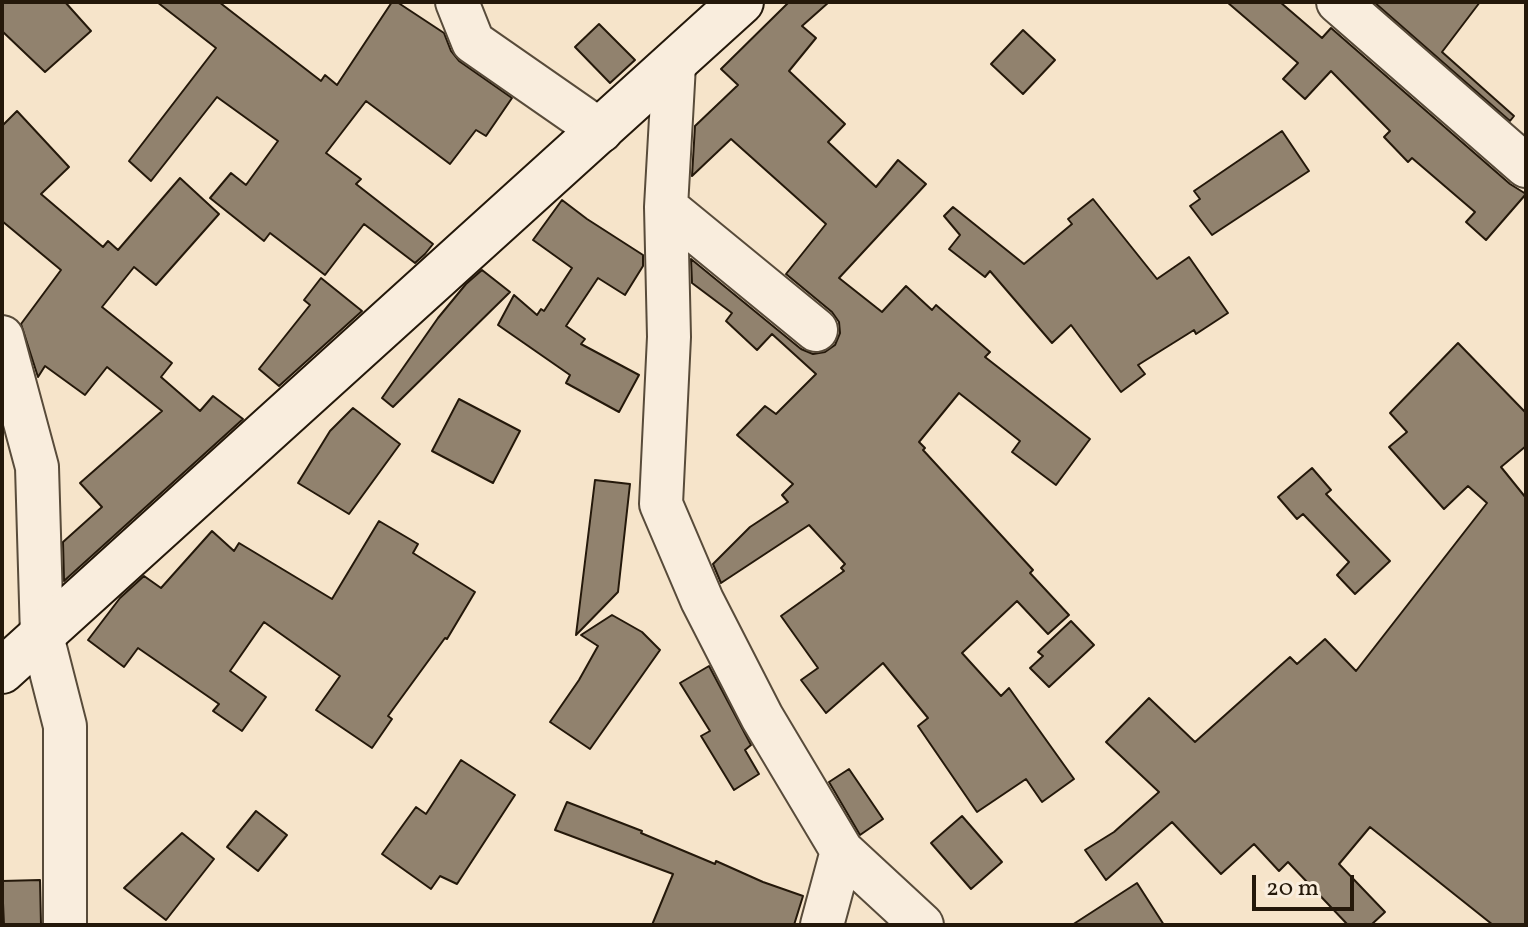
<!DOCTYPE html>
<html>
<head>
<meta charset="utf-8">
<style>
	body { margin:0 }
	#map { position:relative; width:1528px; height:927px; overflow:hidden; background:#f6e4ca; font-family:Vollkorn,serif }
	canvas { display:block }
	.frame { position:absolute; inset:0; border:4px solid #24180a; pointer-events:none }
	.scale { position:absolute; left:1252px; top:875px; width:102px; height:36px; box-sizing:border-box; border:4px solid #24180a; border-top:0; padding-left:10px; font-size:24px; line-height:28px; white-space:nowrap; color:#24180a; -webkit-text-stroke:6px #f9eddd; paint-order:stroke }
</style>
</head>
<body>
<div id="map">
<canvas width="1528" height="927"></canvas>
<div class="frame"></div>
<div class="scale">20 m</div>
</div>
<script>
const ctx = document.querySelector('canvas').getContext('2d');
ctx.lineJoin = 'round';
function fillPath(path, color) {
  ctx.fillStyle = color;
  ctx.fill(path, 'evenodd');
}
function stroke(path, color, width, dash) {
  ctx.strokeStyle = color;
  ctx.lineWidth = width;
  ctx.lineCap = dash ? 'butt' : 'round';
  ctx.setLineDash(dash || []);
  ctx.stroke(path);
}
const building = new Path2D(`
	M 2,2 L 65,2 L 91,31 L 45,72 L 2,31 Z
	M 157,2 L 219,2 L 321,81 L 325,75 L 337,85 L 392,2 L 397,2 L 444,33 L 451,51 L 459,61 L 512,98 L 486,136 L 476,130 L 450,164 L 366,101 L 326,153 L 361,179 L 356,184 L 433,244 L 425,254 L 415,263 L 364,224 L 325,275 L 270,233 L 264,241 L 210,198 L 231,173 L 246,185 L 278,141 L 217,97 L 151,181 L 129,161 L 216,48 Z
	M 789,2 L 829,2 L 802,26 L 816,38 L 789,71 L 845,124 L 828,142 L 876,187 L 898,160 L 926,184 L 839,278 L 882,312 L 906,286 L 932,310 L 936,305 L 990,352 L 985,357 L 1090,439 L 1056,485 L 1012,452 L 1020,441 L 959,393 L 919,442 L 925,448 L 923,450 L 1033,570 L 1030,573 L 1069,615 L 1048,634 L 1017,601 L 962,653 L 1001,696 L 1009,688 L 1074,779 L 1042,802 L 1026,779 L 977,812 L 918,726 L 928,718 L 883,663 L 826,713 L 801,680 L 818,668 L 781,616 L 844,571 L 841,568 L 845,564 L 809,525 L 721,583 L 713,564 L 750,527 L 788,502 L 782,495 L 793,484 L 737,435 L 765,406 L 776,414 L 816,374 L 772,334 L 757,350 L 726,321 L 732,313 L 692,283 L 691,259 L 801,349 L 813,354 L 825,352 L 835,345 L 840,333 L 839,322 L 832,312 L 786,274 L 826,224 L 731,139 L 692,176 L 695,126 L 738,85 L 721,69 Z
	M 1227,2 L 1280,2 L 1322,38 L 1331,28 L 1510,184 L 1526,194 L 1486,240 L 1466,222 L 1475,212 L 1412,158 L 1408,162 L 1384,137 L 1390,131 L 1331,71 L 1305,99 L 1283,79 L 1298,63 Z
	M 1374,2 L 1480,2 L 1442,52 L 1514,116 L 1510,121 Z
	M 599,24 L 635,60 L 610,83 L 575,47 Z
	M 1023,30 L 1055,60 L 1023,94 L 991,64 Z
	M 17,111 L 69,167 L 41,194 L 103,247 L 108,241 L 118,250 L 180,178 L 219,214 L 156,285 L 134,267 L 102,307 L 172,363 L 161,377 L 200,411 L 213,396 L 243,419 L 64,581 L 63,542 L 102,507 L 80,483 L 162,411 L 107,367 L 85,395 L 45,366 L 38,377 L 21,324 L 61,270 L 2,221 L 2,126 Z
	M 1282,131 L 1309,171 L 1212,235 L 1190,206 L 1200,199 L 1194,191 Z
	M 1093,199 L 1157,279 L 1189,257 L 1228,313 L 1196,334 L 1194,330 L 1138,365 L 1145,374 L 1121,392 L 1071,325 L 1052,343 L 990,271 L 985,277 L 949,249 L 960,235 L 944,216 L 953,207 L 1024,264 L 1072,224 L 1068,219 Z
	M 562,200 L 587,219 L 643,255 L 643,266 L 625,295 L 598,278 L 566,326 L 585,339 L 581,344 L 639,375 L 619,412 L 566,383 L 570,375 L 498,325 L 514,295 L 537,315 L 541,309 L 544,311 L 572,268 L 533,240 Z
	M 482,270 L 510,292 L 393,407 L 382,398 L 438,318 L 466,284 Z
	M 321,278 L 362,311 L 279,386 L 259,369 L 310,305 L 304,300 Z
	M 1458,343 L 1526,413 L 1526,446 L 1501,467 L 1526,498 L 1526,925 L 1493,925 L 1370,827 L 1339,864 L 1385,912 L 1371,925 L 1348,925 L 1288,862 L 1279,871 L 1254,844 L 1221,874 L 1172,822 L 1106,880 L 1085,850 L 1114,832 L 1159,792 L 1106,742 L 1149,698 L 1195,742 L 1290,657 L 1297,664 L 1325,639 L 1356,671 L 1487,503 L 1468,486 L 1444,509 L 1389,447 L 1407,432 L 1390,413 Z
	M 459,399 L 520,431 L 493,483 L 432,451 Z
	M 353,408 L 400,444 L 349,514 L 298,483 L 330,431 Z
	M 1312,468 L 1331,490 L 1326,494 L 1390,561 L 1355,594 L 1337,575 L 1349,562 L 1303,514 L 1297,519 L 1278,497 Z
	M 595,480 L 630,484 L 618,592 L 576,635 Z
	M 379,521 L 418,544 L 413,553 L 475,592 L 447,639 L 445,638 L 388,716 L 392,719 L 372,748 L 316,710 L 340,676 L 264,622 L 230,671 L 266,697 L 242,731 L 213,711 L 219,704 L 138,648 L 124,667 L 88,640 L 120,598 L 144,576 L 161,588 L 212,531 L 234,551 L 239,543 L 332,599 Z
	M 612,615 L 642,632 L 660,650 L 590,749 L 550,722 L 579,680 L 598,646 L 581,635 Z
	M 1071,621 L 1094,645 L 1049,687 L 1030,668 L 1043,656 L 1038,652 Z
	M 709,666 L 751,745 L 745,750 L 759,774 L 734,790 L 701,736 L 710,731 L 680,683 Z
	M 461,760 L 515,795 L 457,884 L 440,876 L 431,889 L 382,854 L 416,807 L 426,814 Z
	M 849,769 L 883,819 L 860,835 L 829,782 Z
	M 567,802 L 642,831 L 641,833 L 715,864 L 716,861 L 763,882 L 803,896 L 794,925 L 652,925 L 673,874 L 555,830 Z
	M 256,811 L 287,835 L 258,871 L 227,847 Z
	M 962,816 L 1002,862 L 971,889 L 931,843 Z
	M 182,833 L 214,859 L 166,920 L 124,888 Z
	M 40,880 L 41,925 L 4,925 L 2,881 Z
	M 1137,883 L 1164,925 L 1072,925 Z`);
fillPath(building, '#91826e');
stroke(building, '#24180a', 2);
const street = new Path2D(`
	M 457,2 L 473,42 L 601,131
	M 1338,2 L 1526,166
	M 674,65 L 666,207 L 669,337 L 661,504 L 702,600 L 762,717 L 842,851 L 922,925
	M 666,207 L 816,330
	M 2,337 L 37,467 L 42,636 L 65,726 L 65,925
	M 822,925 L 842,851`);
const secondary = new Path2D(`
	M 2,671 L 741,2`);
stroke(street, '#584b3a', 46);
stroke(secondary, '#24180a', 48);
stroke(street, '#f9eddd', 42);
stroke(secondary, '#f9eddd', 44);
</script>
</body>
</html>
